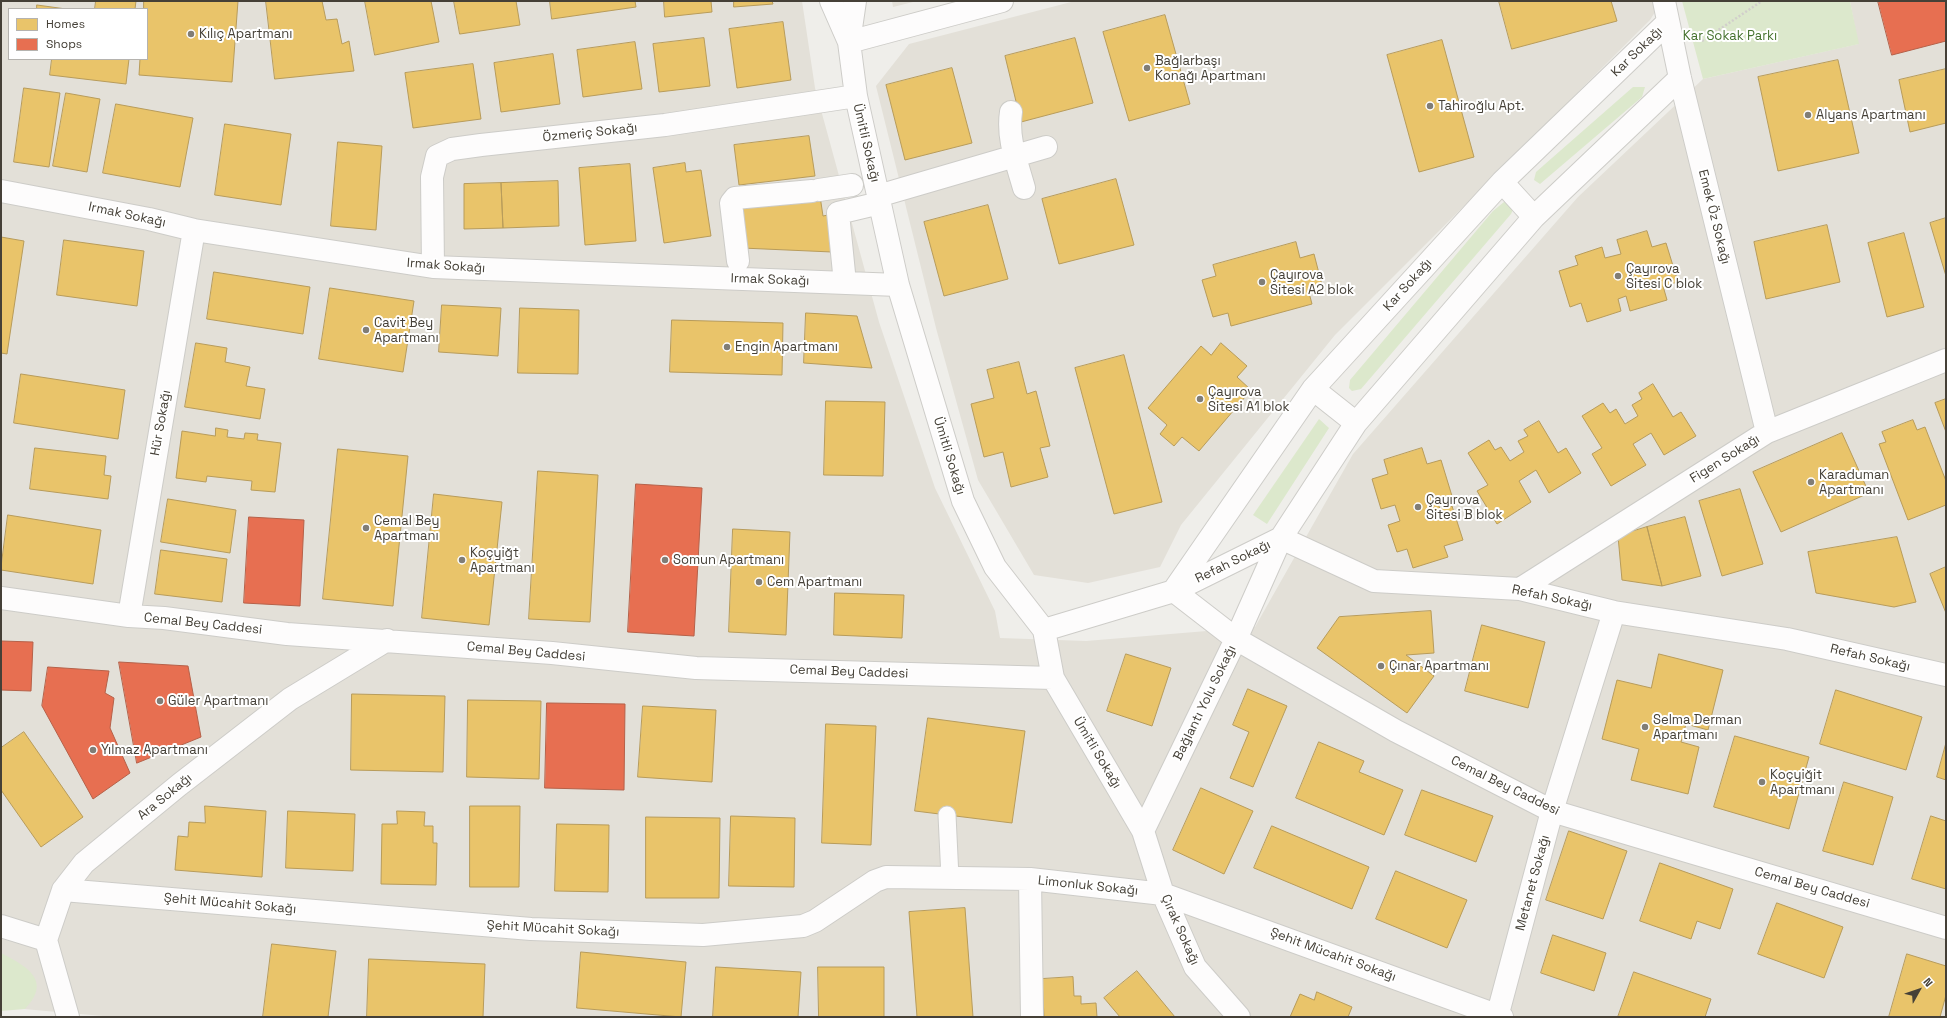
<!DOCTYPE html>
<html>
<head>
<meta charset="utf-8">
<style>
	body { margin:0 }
	#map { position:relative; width:1947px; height:1018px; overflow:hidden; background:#efeeea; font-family:"Space Grotesk",sans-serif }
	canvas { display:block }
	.frame { position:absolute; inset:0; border:2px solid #454037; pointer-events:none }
	.legend { position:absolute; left:8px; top:8px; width:140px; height:52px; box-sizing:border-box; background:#fff; border:1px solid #b5b3af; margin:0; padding:5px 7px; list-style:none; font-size:12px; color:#454037 }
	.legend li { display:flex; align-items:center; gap:8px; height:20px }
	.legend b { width:20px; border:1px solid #b5b3af }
	.north { position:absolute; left:1899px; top:970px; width:40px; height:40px; -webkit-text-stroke:3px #fff; paint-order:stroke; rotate:50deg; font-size:11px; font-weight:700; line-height:16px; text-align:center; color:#454037 }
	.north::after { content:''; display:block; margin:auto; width:14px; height:18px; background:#454037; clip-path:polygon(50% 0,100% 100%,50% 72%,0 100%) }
</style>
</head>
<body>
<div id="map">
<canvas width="1947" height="1018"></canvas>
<div class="frame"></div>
<ul class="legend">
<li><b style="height:11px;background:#e9c46a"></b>Homes</li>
<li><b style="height:11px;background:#e76f51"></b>Shops</li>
</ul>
<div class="north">N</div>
</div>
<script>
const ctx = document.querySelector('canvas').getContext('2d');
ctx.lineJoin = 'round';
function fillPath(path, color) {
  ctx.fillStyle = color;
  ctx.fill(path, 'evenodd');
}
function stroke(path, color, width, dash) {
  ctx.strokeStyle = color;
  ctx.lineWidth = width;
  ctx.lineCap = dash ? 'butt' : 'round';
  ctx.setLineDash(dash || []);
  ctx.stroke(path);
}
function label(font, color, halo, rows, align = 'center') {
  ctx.font = font + ' "Space Grotesk",sans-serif';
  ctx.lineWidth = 4;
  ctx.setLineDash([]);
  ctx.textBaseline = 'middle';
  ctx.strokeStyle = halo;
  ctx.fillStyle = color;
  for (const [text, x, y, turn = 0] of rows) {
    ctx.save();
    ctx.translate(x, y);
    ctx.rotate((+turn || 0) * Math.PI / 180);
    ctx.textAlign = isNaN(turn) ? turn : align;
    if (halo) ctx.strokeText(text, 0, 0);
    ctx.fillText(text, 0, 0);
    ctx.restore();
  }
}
fillPath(new Path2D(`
	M 1,1 L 802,1 L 815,88 L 879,322 L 935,488 L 995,611 L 1000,638 L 1086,641 L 1255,627 L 1353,454 L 1578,197 L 1703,79 L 1858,44 L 1850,1 L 1946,1 L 1946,1017 L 114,1017 L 1,1007 ZM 9,9 L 147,9 L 147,59 L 9,59 Z
	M 892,1 L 917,1 L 893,7 Z
	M 1075,1 L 1662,1 L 1650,20 L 1335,335 L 1181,525 L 1160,567 L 1088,583 L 1034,575 L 978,480 L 936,328 L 876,86 L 909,44 Z`), '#e3e0d8');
fillPath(new Path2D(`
	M 1682,1 L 1850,1 L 1859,44 L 1703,79 Z
	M 1633,87 L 1645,87 L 1642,97 L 1540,184 L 1534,180 L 1536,172 Z
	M 1504,202 L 1510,202 L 1514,207 L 1511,214 L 1361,389 L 1352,391 L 1349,388 L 1350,380 L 1493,211 Z
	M 1319,419 L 1329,428 L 1267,524 L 1253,515 Z
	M 1,953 C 26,966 53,980 25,1009 L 1,1011 Z`), '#dce8cc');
const homes = new Path2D(`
	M 96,1 L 136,1 L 135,9 L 95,9 Z
	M 144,1 L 238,1 L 232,82 L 139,75 L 140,59 L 147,59 L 147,9 L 144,9 Z
	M 266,1 L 322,1 L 326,20 L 337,19 L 342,44 L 349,41 L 354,71 L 275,79 Z
	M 365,1 L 431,1 L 439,42 L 375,55 Z
	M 454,1 L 516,1 L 520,25 L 460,34 Z
	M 550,1 L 635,1 L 636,7 L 552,19 Z
	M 664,1 L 711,1 L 712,12 L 665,17 Z
	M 734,1 L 772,1 L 773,4 L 734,7 Z
	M 1499,1 L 1611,1 L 1617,21 L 1512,49 Z
	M 37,5 L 66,9 L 37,9 Z
	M 1165,15 L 1190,104 L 1129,121 L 1103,32 Z
	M 783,22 L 791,80 L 737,88 L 729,29 Z
	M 704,38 L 710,86 L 659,92 L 653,44 Z
	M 1075,38 L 1093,103 L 1021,122 L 1005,56 Z
	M 1442,40 L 1474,157 L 1419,172 L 1387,55 Z
	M 635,42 L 642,89 L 583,97 L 577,50 Z
	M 553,54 L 560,104 L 501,112 L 494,63 Z
	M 52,59 L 129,59 L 126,84 L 50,75 Z
	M 1838,60 L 1859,153 L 1778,171 L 1758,77 Z
	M 473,64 L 481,119 L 413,128 L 405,73 Z
	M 952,68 L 972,143 L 905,160 L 886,85 Z
	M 1946,69 L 1946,123 L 1910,132 L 1899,80 Z
	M 24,88 L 60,93 L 49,167 L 14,162 Z
	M 66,93 L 100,99 L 87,172 L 53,166 Z
	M 116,104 L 193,118 L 180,187 L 103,173 Z
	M 225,124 L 291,134 L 281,205 L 215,195 Z
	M 809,136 L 815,176 L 739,185 L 734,145 Z
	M 338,142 L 382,146 L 376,230 L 331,226 Z
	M 685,163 L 686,172 L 701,170 L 711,236 L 664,243 L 653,168 Z
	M 630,164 L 636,241 L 585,245 L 579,168 Z
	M 1116,179 L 1134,245 L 1059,264 L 1042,199 Z
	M 558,181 L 559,226 L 503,228 L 501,183 Z
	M 501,183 L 503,228 L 464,229 L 464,184 Z
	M 820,196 L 823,216 L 828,215 L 832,252 L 742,248 L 735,202 Z
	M 988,205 L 1008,279 L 944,296 L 924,222 Z
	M 1946,218 L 1946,276 L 1930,223 Z
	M 1827,225 L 1840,282 L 1766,299 L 1754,242 Z
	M 1647,231 L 1652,247 L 1666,243 L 1678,282 L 1663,286 L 1667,300 L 1630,311 L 1626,296 L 1618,299 L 1621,311 L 1587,322 L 1581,303 L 1570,307 L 1559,271 L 1578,265 L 1575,256 L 1602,247 L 1605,258 L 1621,254 L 1617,240 Z
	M 1904,233 L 1924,307 L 1887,317 L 1868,243 Z
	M 1,237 L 24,241 L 7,354 L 1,353 Z
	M 64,240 L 144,251 L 137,306 L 57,295 Z
	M 1296,242 L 1300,258 L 1314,254 L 1322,285 L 1308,289 L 1312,304 L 1231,326 L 1228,313 L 1213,317 L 1202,280 L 1216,276 L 1213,265 Z
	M 214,272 L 310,287 L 303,334 L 207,319 Z
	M 330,288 L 414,301 L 403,372 L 319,359 Z
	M 442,305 L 501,308 L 498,356 L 439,352 Z
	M 520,308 L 579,310 L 578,374 L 518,373 Z
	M 806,313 L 857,316 L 872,368 L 804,363 Z
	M 672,320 L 783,323 L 782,375 L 670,372 Z
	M 196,343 L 227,348 L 225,362 L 250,367 L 246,386 L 265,389 L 260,419 L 185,407 Z
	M 1221,343 L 1247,366 L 1237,377 L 1251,390 L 1199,451 L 1182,437 L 1174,446 L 1160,434 L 1167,425 L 1148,408 L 1201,346 L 1211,355 Z
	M 1124,355 L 1162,502 L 1114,514 L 1075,368 Z
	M 1019,362 L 1027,394 L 1036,391 L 1050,446 L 1040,448 L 1048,477 L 1011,487 L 1003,452 L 984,457 L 971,404 L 994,398 L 987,370 Z
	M 21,374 L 125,390 L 118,439 L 14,423 Z
	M 1653,384 L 1673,417 L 1681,412 L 1696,436 L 1664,455 L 1651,433 L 1633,444 L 1646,465 L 1611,486 L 1592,454 L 1602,448 L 1582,416 L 1603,403 L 1610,413 L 1616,409 L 1625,424 L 1638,416 L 1632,405 L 1642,399 L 1639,393 Z
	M 1946,399 L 1946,432 L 1935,403 Z
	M 826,401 L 885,402 L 883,476 L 824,475 Z
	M 1913,420 L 1917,430 L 1925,427 L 1946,481 L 1946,505 L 1908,520 L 1879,444 L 1886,442 L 1882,432 Z
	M 1539,421 L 1558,453 L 1566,448 L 1581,473 L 1549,493 L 1536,470 L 1519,481 L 1531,502 L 1497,524 L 1477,491 L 1488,485 L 1468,453 L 1489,440 L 1495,450 L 1501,447 L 1510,461 L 1524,452 L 1518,441 L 1528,436 L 1524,430 Z
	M 216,428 L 228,430 L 227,437 L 244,439 L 245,433 L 258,434 L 257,440 L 281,443 L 275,492 L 251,490 L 252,481 L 207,476 L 206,482 L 176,478 L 182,431 L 215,436 Z
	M 1842,433 L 1869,493 L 1781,532 L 1753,472 Z
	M 35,448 L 106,456 L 104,475 L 111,476 L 108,499 L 30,489 Z
	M 1422,448 L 1427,464 L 1441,460 L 1452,496 L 1437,501 L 1440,509 L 1452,506 L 1463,540 L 1444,546 L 1448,557 L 1413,568 L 1407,549 L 1397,552 L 1388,525 L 1400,521 L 1395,505 L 1381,509 L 1372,479 L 1388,474 L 1384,460 Z
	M 338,449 L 408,456 L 393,606 L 323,599 Z
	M 538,471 L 598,475 L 590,622 L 529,619 Z
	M 1740,489 L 1763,564 L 1722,576 L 1699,501 Z
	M 434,494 L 502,502 L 489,625 L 422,618 Z
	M 168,499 L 236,510 L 230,553 L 161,542 Z
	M 8,515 L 101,530 L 93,584 L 1,570 Z
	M 1685,517 L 1701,576 L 1662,586 L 1647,527 Z
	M 1647,527 L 1662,586 L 1622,580 L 1618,536 Z
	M 733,529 L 790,532 L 786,635 L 729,632 Z
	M 1897,537 L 1916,602 L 1894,607 L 1816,593 L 1808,552 Z
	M 161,550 L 227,559 L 222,602 L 155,594 Z
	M 1946,567 L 1946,613 L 1930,574 Z
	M 835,593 L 904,595 L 902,638 L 834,635 Z
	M 1431,611 L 1434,653 L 1406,655 L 1434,676 L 1407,713 L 1317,648 L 1339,617 Z
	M 1482,625 L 1545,642 L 1528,708 L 1465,691 Z
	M 1126,654 L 1171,668 L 1152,726 L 1107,711 Z
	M 1659,654 L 1723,670 L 1708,730 L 1686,724 L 1681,742 L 1699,747 L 1688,794 L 1631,780 L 1639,749 L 1602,739 L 1617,680 L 1651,688 Z
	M 1248,689 L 1287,706 L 1253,787 L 1230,778 L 1249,732 L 1233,725 Z
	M 1836,690 L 1922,717 L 1906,770 L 1820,744 Z
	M 352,694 L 445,696 L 443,772 L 351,770 Z
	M 468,700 L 541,701 L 539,779 L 467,777 Z
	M 643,706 L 716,710 L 712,782 L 638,777 Z
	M 928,718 L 1025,731 L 1012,823 L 915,811 Z
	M 826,724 L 876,726 L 871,845 L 822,843 Z
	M 24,732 L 83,817 L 41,847 L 1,790 L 1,748 Z
	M 1735,736 L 1809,757 L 1789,829 L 1714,807 Z
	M 1319,742 L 1364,761 L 1359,772 L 1403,790 L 1384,835 L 1296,798 Z
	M 1946,743 L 1946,780 L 1937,777 Z
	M 1844,782 L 1893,797 L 1873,865 L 1823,851 Z
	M 1201,788 L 1253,811 L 1224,874 L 1173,850 Z
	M 1422,790 L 1493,816 L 1476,862 L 1405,835 Z
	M 205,806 L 266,811 L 262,877 L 175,870 L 178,836 L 188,837 L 189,822 L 205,823 Z
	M 470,806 L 520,806 L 519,887 L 470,887 Z
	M 288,811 L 355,814 L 353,871 L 286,868 Z
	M 397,811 L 425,812 L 424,826 L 433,826 L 433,843 L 437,843 L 436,885 L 381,884 L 382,824 L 397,824 Z
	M 731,816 L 795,818 L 794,887 L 729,886 Z
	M 1931,816 L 1946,821 L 1946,889 L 1912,879 Z
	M 646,817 L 720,818 L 719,898 L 646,898 Z
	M 557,824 L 609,825 L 608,892 L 555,891 Z
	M 1272,826 L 1369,867 L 1352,909 L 1254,868 Z
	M 1569,831 L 1627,851 L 1603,919 L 1546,900 Z
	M 1660,863 L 1733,889 L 1720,929 L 1697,921 L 1691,939 L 1640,921 Z
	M 1396,871 L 1467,900 L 1447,948 L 1376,919 Z
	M 1777,903 L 1843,927 L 1824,978 L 1758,954 Z
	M 965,908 L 973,1017 L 917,1017 L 909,912 Z
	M 1553,935 L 1606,953 L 1594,991 L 1541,973 Z
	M 272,944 L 336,951 L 328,1017 L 263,1017 Z
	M 581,952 L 686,962 L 681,1017 L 577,1008 Z
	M 1907,954 L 1946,966 L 1946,995 L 1940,1017 L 1889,1017 Z
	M 369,959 L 485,964 L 483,1017 L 367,1017 Z
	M 716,967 L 801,972 L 798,1017 L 713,1017 Z
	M 818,967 L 884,967 L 884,1017 L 819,1017 Z
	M 1137,971 L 1175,1017 L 1120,1017 L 1104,998 Z
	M 1634,972 L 1711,999 L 1705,1017 L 1618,1017 Z
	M 1073,977 L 1074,996 L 1081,996 L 1081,1004 L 1096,1003 L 1097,1017 L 1044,1017 L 1042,979 Z
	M 1317,992 L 1352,1007 L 1348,1017 L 1290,1017 L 1300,994 L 1314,1000 Z`);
fillPath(homes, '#e9c46a');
stroke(homes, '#b89c5b', 1);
const shops = new Path2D(`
	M 1878,1 L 1946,1 L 1946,41 L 1892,55 Z
	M 636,484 L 702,488 L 694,636 L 628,632 Z
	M 249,517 L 304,520 L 300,606 L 244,603 Z
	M 1,641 L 33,642 L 31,691 L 1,690 Z
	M 119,662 L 188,666 L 201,737 L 137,763 Z
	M 48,667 L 109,671 L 105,693 L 114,698 L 110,728 L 130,773 L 93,799 L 42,706 Z
	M 547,703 L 625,704 L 624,790 L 545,788 Z`);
fillPath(shops, '#e76f51');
stroke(shops, '#b66149', 1);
const lane = new Path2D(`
	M 947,815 L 950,878`);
const street = new Path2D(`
	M 831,1 L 849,42 L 856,96 L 898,285 L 963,501 L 995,567 L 1044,630 L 1053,678 L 1143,831 L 1163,894 L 1195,967 L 1239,1017
	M 1664,1 L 1680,78 L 1767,432
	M 849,42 L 1002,1
	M 849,42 L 855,1
	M 1680,78 L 1534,217 L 1356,423 L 1281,538 L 1236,639 L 1396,731 L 1552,811 L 1946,928
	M 1011,112 C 1007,138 1017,163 1024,188
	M 1502,182 L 1534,217
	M 819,190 L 852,185
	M 1,191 L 149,219 L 194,230 L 433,267 L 898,285
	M 878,196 L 1046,147
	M 738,261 L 731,203 L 735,198 L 812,191
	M 433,267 L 432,177 L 437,156 L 452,149 L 481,145 L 665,125 L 856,96
	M 845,283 L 838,213 L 880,203
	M 1313,389 L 1356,423
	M 1520,589 L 1767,432 L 1946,360
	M 1174,590 L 1313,389 L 1502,182 L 1668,22
	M 1174,591 L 1281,538 L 1374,581 L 1520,589 L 1614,612 L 1787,639 L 1946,675
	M 1,598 L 129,616 L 164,618 L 287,634 L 552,653 L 696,668 L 1053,678
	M 129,616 L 194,230
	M 1044,630 L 1174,591 L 1236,639 L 1143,831
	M 63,890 L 531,929 L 703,935 L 803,926 L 815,921 L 875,881 L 886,877 L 1030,879
	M 1,926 L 46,940
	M 68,1017 L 46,940 L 63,890 L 84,863 L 179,785 L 290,699 L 387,640
	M 1032,1017 L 1030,879 L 1163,894 L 1502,1017
	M 1497,1017 L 1552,811 L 1614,612`);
stroke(lane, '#cdccc8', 19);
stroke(street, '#cdccc8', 24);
stroke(new Path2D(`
	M 1702,41 L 1762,1`), '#d1cecb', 2.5, [2, 2]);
stroke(lane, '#fdfcfc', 17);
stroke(street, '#fdfcfc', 22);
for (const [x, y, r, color] of [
	[191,34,4,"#807d76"],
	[1147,68,4,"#807d76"],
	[1430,106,4,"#807d76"],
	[1808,115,4,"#807d76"],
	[1618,276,4,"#807d76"],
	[1262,282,4,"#807d76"],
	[366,330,4,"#807d76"],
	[727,347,4,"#807d76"],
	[1200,399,4,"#807d76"],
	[1811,482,4,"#807d76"],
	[1418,507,4,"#807d76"],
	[366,528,4,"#807d76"],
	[462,560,4,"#807d76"],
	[665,560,4,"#807d76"],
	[759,582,4,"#807d76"],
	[1381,666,4,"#807d76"],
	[160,701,4,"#807d76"],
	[1645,727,4,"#807d76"],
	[93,750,4,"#807d76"],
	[1762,782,4,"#807d76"]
]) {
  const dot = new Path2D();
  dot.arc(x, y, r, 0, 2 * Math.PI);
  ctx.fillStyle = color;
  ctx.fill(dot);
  stroke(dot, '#fff', 1.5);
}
label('13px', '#454037', '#fff', [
	["Kılıç Apartmanı",199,34],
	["Bağlarbaşı",1155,61],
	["Konağı Apartmanı",1155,76],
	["Tahiroğlu Apt.",1438,106],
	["Alyans Apartmanı",1816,115],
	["Çayırova",1626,269],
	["Sitesi C blok",1626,284],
	["Çayırova",1270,275],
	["Sitesi A2 blok",1270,290],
	["Cavit Bey",374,323],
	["Apartmanı",374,338],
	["Engin Apartmanı",735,347],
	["Çayırova",1208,392],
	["Sitesi A1 blok",1208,407],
	["Karaduman",1819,475],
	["Apartmanı",1819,490],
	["Çayırova",1426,500],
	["Sitesi B blok",1426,515],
	["Cemal Bey",374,521],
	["Apartmanı",374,536],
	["Koçyiğt",470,553],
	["Apartmanı",470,568],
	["Somun Apartmanı",673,560],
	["Cem Apartmanı",767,582],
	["Çınar Apartmanı",1389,666],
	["Güler Apartmanı",168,701],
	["Selma Derman",1653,720],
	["Apartmanı",1653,735],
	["Yılmaz Apartmanı",101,750],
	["Koçyiğit",1770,775],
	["Apartmanı",1770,790]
], 'left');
label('13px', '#46722e', '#fff', [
	["Kar Sokak Parkı",1730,36]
]);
label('13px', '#454037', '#fff', [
	["Kar Sokağı",1637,52,-44],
	["Özmeriç Sokağı",590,133,-6],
	["Ümitli Sokağı",866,143,77],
	["Irmak Sokağı",127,215,12],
	["Emek Öz Sokağı",1714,217,76],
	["Irmak Sokağı",446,266,4],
	["Irmak Sokağı",770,280,2],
	["Kar Sokağı",1408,285,-48],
	["Hür Sokağı",161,423,-80],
	["Ümitli Sokağı",949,456,73],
	["Figen Sokağı",1725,459,-32],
	["Refah Sokağı",1233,562,-26],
	["Refah Sokağı",1552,598,12],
	["Cemal Bey Caddesi",203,624,6],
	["Cemal Bey Caddesi",526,652,5],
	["Refah Sokağı",1870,658,13],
	["Cemal Bey Caddesi",849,672,2],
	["Bağlantı Yolu Sokağı",1205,703,-64],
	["Ümitli Sokağı",1097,753,59],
	["Cemal Bey Caddesi",1505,786,26],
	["Ara Sokağı",165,797,-39],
	["Metanet Sokağı",1533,883,-75],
	["Limonluk Sokağı",1088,886,6],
	["Cemal Bey Caddesi",1812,888,16],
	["Şehit Mücahit Sokağı",230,904,5],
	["Şehit Mücahit Sokağı",553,929,3],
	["Çırak Sokağı",1180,930,66],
	["Şehit Mücahit Sokağı",1333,955,20]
]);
</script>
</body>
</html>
